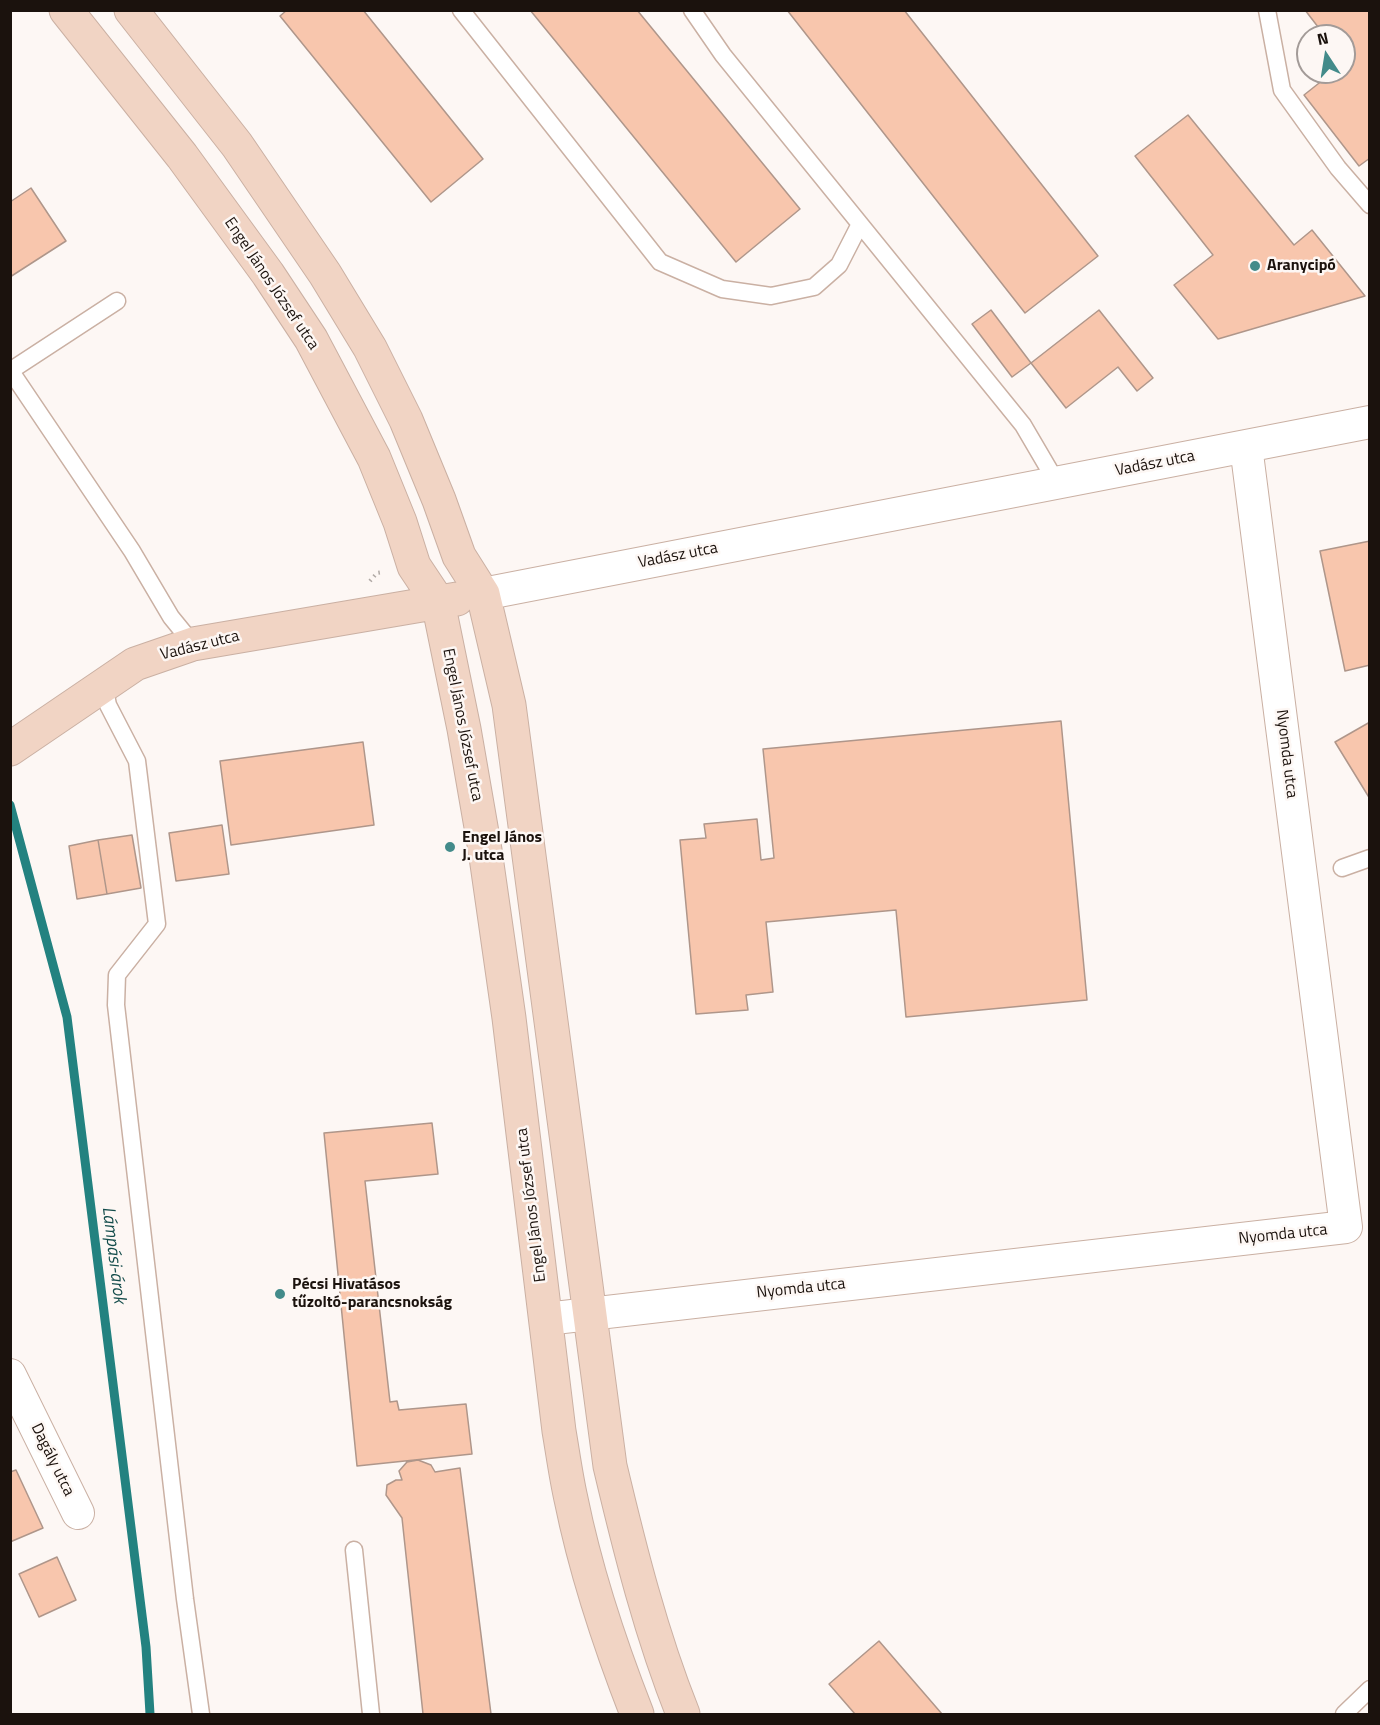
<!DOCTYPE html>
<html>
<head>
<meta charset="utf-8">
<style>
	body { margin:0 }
	#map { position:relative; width:1380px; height:1725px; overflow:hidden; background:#fdf7f4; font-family:"Titillium Web",sans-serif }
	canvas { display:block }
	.frame { position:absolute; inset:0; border:12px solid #1b120d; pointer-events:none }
	.north { position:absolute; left:1296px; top:24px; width:60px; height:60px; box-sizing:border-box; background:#fdf7f4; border:2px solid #a39b98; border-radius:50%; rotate:348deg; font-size:16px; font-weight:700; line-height:24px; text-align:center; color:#1b120d }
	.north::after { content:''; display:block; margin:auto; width:21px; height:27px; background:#438b8a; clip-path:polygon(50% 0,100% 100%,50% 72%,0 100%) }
</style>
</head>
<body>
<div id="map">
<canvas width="1380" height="1725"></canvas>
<div class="frame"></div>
<div class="north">N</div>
</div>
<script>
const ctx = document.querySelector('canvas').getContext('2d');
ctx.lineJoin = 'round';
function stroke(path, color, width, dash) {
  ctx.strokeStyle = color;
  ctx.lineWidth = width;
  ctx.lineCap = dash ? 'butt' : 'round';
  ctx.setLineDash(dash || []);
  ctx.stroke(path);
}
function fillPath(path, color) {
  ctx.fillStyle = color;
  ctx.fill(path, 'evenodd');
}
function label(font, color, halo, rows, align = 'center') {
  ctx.font = font + ' "Titillium Web",sans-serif';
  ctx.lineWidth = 5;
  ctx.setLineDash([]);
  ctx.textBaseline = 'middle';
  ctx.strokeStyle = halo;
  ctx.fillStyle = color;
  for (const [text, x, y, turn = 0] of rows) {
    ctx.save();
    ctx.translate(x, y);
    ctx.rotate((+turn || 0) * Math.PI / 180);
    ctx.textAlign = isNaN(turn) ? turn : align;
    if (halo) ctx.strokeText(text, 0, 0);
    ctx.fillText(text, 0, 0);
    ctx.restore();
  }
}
stroke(new Path2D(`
	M 10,805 L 67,1017 L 146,1647 L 150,1714`), '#238280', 9);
const building = new Path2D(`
	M 287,10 L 363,10 L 483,159 L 431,202 L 280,16 Z
	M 530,10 L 637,10 L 800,209 L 736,262 Z
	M 787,10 L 904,10 L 1098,256 L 1025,313 Z
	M 1305,10 L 1370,10 L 1370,158 L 1359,166 L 1304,95 L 1333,72 L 1344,72 L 1345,63 L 1344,61 L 1344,36 L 1325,36 Z
	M 1188,115 L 1294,245 L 1312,230 L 1365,296 L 1218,339 L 1174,285 L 1213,255 L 1135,156 Z
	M 31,188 L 66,241 L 10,277 L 10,202 Z
	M 991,310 L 1031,363 L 1012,377 L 972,324 Z
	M 1099,310 L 1153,378 L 1137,391 L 1118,367 L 1066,408 L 1031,363 Z
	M 1370,541 L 1370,665 L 1345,671 L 1320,551 Z
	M 1061,721 L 1087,1000 L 906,1017 L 896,910 L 766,922 L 773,992 L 746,995 L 748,1010 L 696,1014 L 680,840 L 706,838 L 704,824 L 757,819 L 761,860 L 774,858 L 763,749 Z
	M 1370,722 L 1370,799 L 1335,742 Z
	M 363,742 L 374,825 L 231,845 L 220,761 Z
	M 222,825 L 229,874 L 176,881 L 169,833 Z
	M 132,835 L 141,888 L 107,894 L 98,840 Z
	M 98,840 L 107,894 L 77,899 L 69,846 Z
	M 432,1123 L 438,1174 L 365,1181 L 390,1402 L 397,1401 L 399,1410 L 466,1404 L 472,1454 L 357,1466 L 324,1133 Z
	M 418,1460 L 431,1465 L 435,1472 L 460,1468 L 491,1714 L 423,1714 L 402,1518 L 386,1495 L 387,1485 L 396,1480 L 402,1480 L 399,1471 L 407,1462 Z
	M 16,1470 L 43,1528 L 10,1542 L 10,1472 Z
	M 57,1557 L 76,1600 L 39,1617 L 19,1574 Z
	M 879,1641 L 942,1714 L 855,1714 L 829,1684 Z`);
fillPath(building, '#f8c6ad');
stroke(building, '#af968a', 1.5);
const lane = new Path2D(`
	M 461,10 L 660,262 L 722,289 L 771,296 L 814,287 L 839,265 L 860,224
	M 692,10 L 723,55 L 1023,425 L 1057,483
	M 1267,10 L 1282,90 L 1338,168 L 1370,205
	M 10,370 L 132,551 L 171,617 L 193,644
	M 10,371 L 117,301
	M 104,685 L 108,705 L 137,761 L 157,924 L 117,975 L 116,1005 L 185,1599 L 201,1714
	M 1342,868 L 1370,858
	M 354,1550 L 371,1714
	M 1344,1714 L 1370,1689`);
const street = new Path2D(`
	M 483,594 L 1370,422
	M 546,1319 L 1346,1227 L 1246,446
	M 10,1375 L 78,1513`);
const secondary = new Path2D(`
	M 66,10 L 182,156 L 268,274 L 311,339 L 374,458 L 400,522 L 414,566 L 438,602 L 464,729 L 485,850 L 509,1018 L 559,1431 C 563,1454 566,1477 571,1499 C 586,1573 610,1645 637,1714
	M 131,10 L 237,145 L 325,274 L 370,348 L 406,420 L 439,500 L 459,556 L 483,594 L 509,705 L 610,1466 C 630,1550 651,1634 683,1714
	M 10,749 L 135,664 L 193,644 L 457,599`);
stroke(lane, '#cab0a3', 19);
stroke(street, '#cab0a3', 34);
stroke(secondary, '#cab0a3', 35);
stroke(new Path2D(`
	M 370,581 L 377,573 L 383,572`), '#b0a9a5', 4, [1.5, 4.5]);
stroke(lane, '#fff', 16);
stroke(street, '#fff', 32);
stroke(secondary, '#f1d4c4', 33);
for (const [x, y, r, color] of [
	[1255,266,6,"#438b8a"],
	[450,847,6,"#438b8a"],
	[280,1294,6,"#438b8a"]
]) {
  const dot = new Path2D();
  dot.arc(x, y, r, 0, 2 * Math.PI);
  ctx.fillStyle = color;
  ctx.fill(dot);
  stroke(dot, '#fdf7f4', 2);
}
label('bold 16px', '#1b120d', '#fdf7f4', [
	["Aranycipó",1267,266],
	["Engel János",462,838],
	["J. utca",462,856],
	["Pécsi Hivatásos",292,1285],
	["tűzoltó-parancsnokság",292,1303]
], 'left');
label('16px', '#1b120d', '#fdf7f4', [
	["Engel János József utca",271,284,56],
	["Vadász utca",1155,464,-11],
	["Vadász utca",678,556,-11],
	["Vadász utca",200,646,-14],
	["Engel János József utca",462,725,79],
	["Nyomda utca",1286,754,83],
	["Engel János József utca",532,1205,-97],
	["Nyomda utca",1283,1235,-6],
	["Nyomda utca",801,1289,-6],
	["Dagály utca",52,1460,64]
]);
label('italic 18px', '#134c4b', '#fdf7f4', [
	["Lámpási-árok",113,1255,83]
]);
</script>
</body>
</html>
